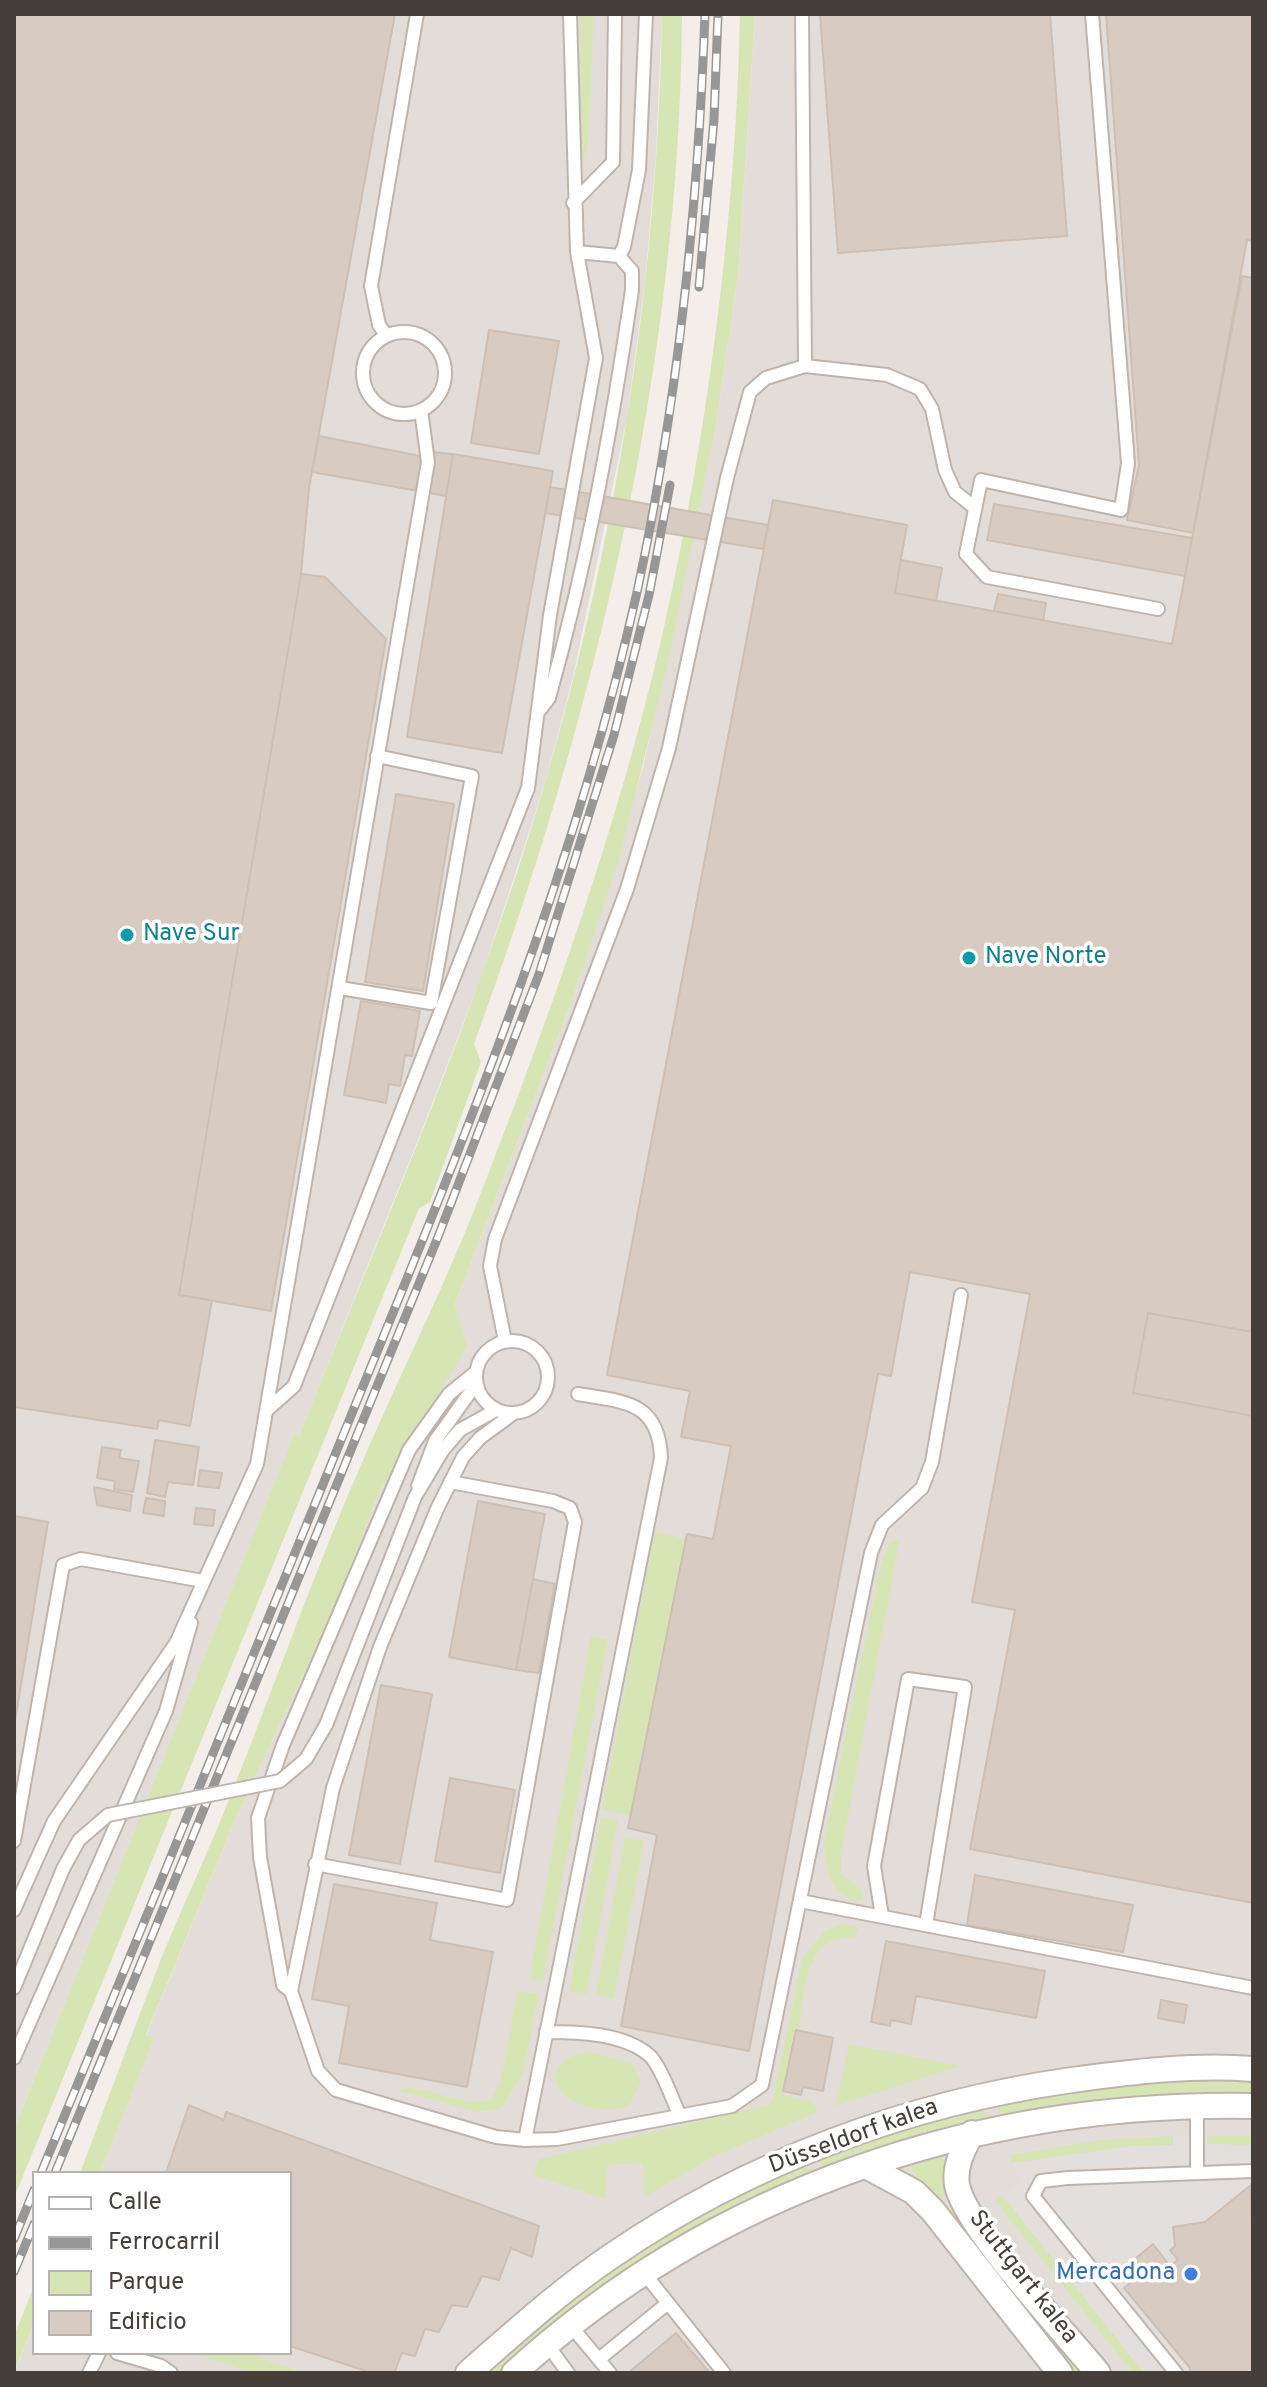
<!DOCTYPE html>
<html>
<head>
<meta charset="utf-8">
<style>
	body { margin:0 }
	#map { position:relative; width:1267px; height:2387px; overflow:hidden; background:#f3eee9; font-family:Overpass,sans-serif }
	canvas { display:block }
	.frame { position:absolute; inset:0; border:16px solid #463e38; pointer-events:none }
	.legend { position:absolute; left:32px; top:2171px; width:260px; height:184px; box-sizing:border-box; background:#fff; border:2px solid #b5b2af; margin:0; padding:10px 14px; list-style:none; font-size:24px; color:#463e38 }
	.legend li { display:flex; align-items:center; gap:16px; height:40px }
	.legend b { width:40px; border:2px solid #b5b2af }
</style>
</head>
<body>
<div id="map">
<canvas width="1267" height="2387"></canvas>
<div class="frame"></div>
<ul class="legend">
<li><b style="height:10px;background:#fff"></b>Calle</li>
<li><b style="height:10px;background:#979797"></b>Ferrocarril</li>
<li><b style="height:22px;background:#d7e5b4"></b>Parque</li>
<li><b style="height:22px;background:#d7cbc2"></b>Edificio</li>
</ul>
</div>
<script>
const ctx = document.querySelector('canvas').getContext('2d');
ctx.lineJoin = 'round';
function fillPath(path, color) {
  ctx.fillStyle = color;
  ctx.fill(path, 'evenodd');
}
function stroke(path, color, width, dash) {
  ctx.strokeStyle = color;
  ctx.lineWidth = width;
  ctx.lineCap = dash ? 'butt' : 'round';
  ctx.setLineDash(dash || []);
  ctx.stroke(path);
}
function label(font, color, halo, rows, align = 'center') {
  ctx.font = font + ' Overpass,sans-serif';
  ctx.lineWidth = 7;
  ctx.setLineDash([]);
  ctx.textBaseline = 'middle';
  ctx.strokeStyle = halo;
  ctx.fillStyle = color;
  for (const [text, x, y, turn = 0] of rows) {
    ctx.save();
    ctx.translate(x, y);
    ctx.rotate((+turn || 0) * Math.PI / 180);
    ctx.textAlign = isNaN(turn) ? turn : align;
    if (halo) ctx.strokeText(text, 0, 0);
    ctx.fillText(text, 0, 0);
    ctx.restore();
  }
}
fillPath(new Path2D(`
	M 14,14 L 662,14 L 656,156 L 645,282 L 627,417 L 573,677 L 545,783 L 482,975 L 416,1145 L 299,1436 L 294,1435 L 14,2129 Z
	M 755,14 L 1253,14 L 1253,2373 L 14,2373 L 34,2323 L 34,2353 L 290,2353 L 290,2173 L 100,2173 L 153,2039 L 146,2036 L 232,1827 L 337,1602 L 379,1492 L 466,1348 L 455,1304 L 572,1000 L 643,768 L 715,431 L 738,276 Z`), '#e3ddda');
fillPath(new Path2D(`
	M 580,14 L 594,14 L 588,143 L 581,171 Z
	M 662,14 L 682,14 C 680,365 595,716 474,1044 L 481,1062 L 430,1202 L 419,1208 L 14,2198 L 14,2129 L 294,1434 L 299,1436 C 386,1220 479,1006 545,783 C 618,534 658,273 662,14 Z
	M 740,14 L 755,14 L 738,276 L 715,431 L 669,659 L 619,859 L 572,1000 L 455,1304 L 467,1347 L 379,1492 L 337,1602 L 232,1827 L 146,2035 L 154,2038 L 100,2173 L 80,2173 C 107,2102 133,2030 161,1959 C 182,1907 207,1855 228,1802 C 275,1685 316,1566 367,1451 C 405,1364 448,1279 482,1190 C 552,1010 618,825 662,636 C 707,439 736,217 740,14 Z
	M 655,1532 L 686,1539 L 631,1815 L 602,1810 Z
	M 900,1538 L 841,1855 L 841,1873 L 862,1891 L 863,1901 C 831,1902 824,1865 824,1840 L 881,1564 L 889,1543 Z
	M 591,1636 L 608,1639 L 543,1981 L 529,1979 Z
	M 601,1817 L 618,1821 L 587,1994 L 569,1991 Z
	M 625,1837 L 644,1841 L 614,1999 L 596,1995 Z
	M 841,1924 L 859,1926 L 854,1938 C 803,1934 805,1993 799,2030 L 796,2030 L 782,2095 L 812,2101 L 818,2112 L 713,2157 L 644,2197 L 643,2163 L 607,2165 L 606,2199 L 533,2175 L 539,2159 L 768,2105 L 773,2098 L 802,1959 L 824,1931 Z
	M 517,1991 L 539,1994 L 523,2073 L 502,2108 L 477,2112 L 397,2090 C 428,2082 457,2108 489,2100 L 500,2085 Z
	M 849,2044 L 961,2066 L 835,2106 Z
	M 589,2052 L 632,2063 L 641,2082 L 629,2106 C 571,2124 518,2064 589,2052 Z
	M 1161,2077 L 1253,2078 L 1253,2099 L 1001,2119 L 996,2099 Z
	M 982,2101 L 986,2121 L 824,2172 L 817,2153 Z
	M 1173,2136 L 1174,2145 L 1133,2146 L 1013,2163 L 1010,2155 L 1101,2140 Z
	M 1207,2136 L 1253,2136 L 1253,2145 L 1207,2144 Z
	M 942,2151 L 949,2192 L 935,2201 L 905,2161 Z
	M 804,2159 L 811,2176 L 502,2373 L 477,2373 L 631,2249 Z
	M 1002,2195 L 1144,2373 L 1133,2373 L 995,2201 Z
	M 955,2206 L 1085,2373 L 1074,2373 L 945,2212 Z
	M 34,2286 L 34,2323 L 14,2372 L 14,2336 Z
	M 192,2353 L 247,2353 L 304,2373 L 253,2373 Z`), '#d7e5b4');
fillPath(new Path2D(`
	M 1173,2136 L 1207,2136 L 1208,2144 L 1253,2145 L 1253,2186 L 1205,2222 L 1173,2227 L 1178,2260 L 1170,2266 L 1153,2245 L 1134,2280 L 1125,2288 L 1190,2368 L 1189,2373 L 1144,2373 L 1002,2195 L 1018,2182 L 1013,2163 L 1133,2146 L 1173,2145 Z`), '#e2dfdd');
const building = new Path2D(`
	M 14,14 L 395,14 L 309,488 L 301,574 L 179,1295 L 212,1300 L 190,1426 L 159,1420 L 157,1429 L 14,1407 Z
	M 820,14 L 1050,14 L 1067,236 L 838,253 Z
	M 1106,14 L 1253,14 L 1253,241 L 1247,240 L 1193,533 L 1127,520 L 1139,465 Z
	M 1242,276 L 1253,278 L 1253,1332 L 1148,1313 L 1133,1393 L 1253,1416 L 1253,1903 L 970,1849 L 1015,1610 L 972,1602 L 1030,1294 L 910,1272 L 891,1376 L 878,1374 L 749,2051 L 621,2026 L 657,1835 L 628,1828 L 687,1534 L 713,1539 L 731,1446 L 681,1437 L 690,1391 L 607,1375 L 773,500 L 907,525 L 895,593 L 1172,644 Z
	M 489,330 L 559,341 L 539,454 L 471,443 Z
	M 319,436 L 420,456 L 422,451 L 453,454 L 446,496 L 312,472 Z
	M 453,454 L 553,471 L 502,753 L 407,737 Z
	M 550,487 L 768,525 L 763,549 L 545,513 Z
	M 994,504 L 1192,538 L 1185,576 L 987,540 Z
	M 901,560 L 942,568 L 936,601 L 895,593 Z
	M 301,574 L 325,577 L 386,639 L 271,1311 L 179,1295 Z
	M 998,594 L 1046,603 L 1043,620 L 994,611 Z
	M 396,794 L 454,804 L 423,991 L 365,982 Z
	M 361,1001 L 420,1011 L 412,1056 L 405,1055 L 400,1086 L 389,1084 L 386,1103 L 344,1095 Z
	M 1148,1313 L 1253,1332 L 1253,1416 L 1133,1393 Z
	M 155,1440 L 199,1447 L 193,1485 L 168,1482 L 165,1497 L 147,1493 Z
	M 102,1447 L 121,1450 L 119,1458 L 139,1461 L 133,1492 L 114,1489 L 115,1481 L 97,1478 Z
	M 200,1470 L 222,1473 L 219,1488 L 198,1486 Z
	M 94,1487 L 132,1495 L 130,1511 L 97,1505 Z
	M 146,1498 L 165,1501 L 164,1516 L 143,1513 Z
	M 478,1501 L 545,1514 L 516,1670 L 449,1657 Z
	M 196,1508 L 215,1510 L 213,1526 L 194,1524 Z
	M 14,1516 L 48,1522 L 14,1727 Z
	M 533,1579 L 555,1584 L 539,1673 L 516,1670 Z
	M 381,1685 L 432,1694 L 400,1864 L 349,1855 Z
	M 450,1778 L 515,1790 L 500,1873 L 435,1861 Z
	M 975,1875 L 1133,1905 L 1123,1952 L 967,1925 Z
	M 334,1884 L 437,1903 L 430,1940 L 493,1952 L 467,2087 L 339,2063 L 349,2006 L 312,1999 Z
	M 886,1941 L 1045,1971 L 1036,2018 L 916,1996 L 911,2024 L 891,2020 L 890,2026 L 871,2022 Z
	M 1161,2000 L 1187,2005 L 1184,2023 L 1158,2018 Z
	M 796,2030 L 833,2038 L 823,2091 L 803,2087 L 801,2095 L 783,2091 Z
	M 189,2105 L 224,2120 L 226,2112 L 539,2226 L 532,2257 L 511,2248 L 499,2280 L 482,2276 L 467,2307 L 452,2305 L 439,2332 L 425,2329 L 415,2356 L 402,2353 L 394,2373 L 372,2373 L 290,2346 L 290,2173 L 166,2173 Z
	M 1251,2185 L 1253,2373 L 1189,2373 L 1190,2368 L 1124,2288 L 1134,2280 L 1124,2268 L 1153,2244 L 1170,2266 L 1178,2260 L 1170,2250 L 1175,2246 L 1173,2227 L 1205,2222 Z
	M 676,2333 L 710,2373 L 628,2373 Z`);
fillPath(building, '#d7cbc2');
stroke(building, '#cebfb2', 2);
const service = new Path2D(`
	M 802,14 L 805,366
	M 1092,14 L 1128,463 L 1121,510 L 981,480 L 966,554 L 987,577 L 1158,609
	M 573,203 L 613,162 L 615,14
	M 577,252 L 619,256 L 624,247 L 639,170 L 646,14
	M363 373a41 41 0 1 1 82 0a41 41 0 1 1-82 0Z
	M 387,336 L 379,325 L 371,286 L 417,14
	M 539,711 L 549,698 C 588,559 611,432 632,290 L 632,271 L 619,256
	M 340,988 L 431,1003 L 472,776 L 377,756
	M 505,1341 L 490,1266 L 495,1239 L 627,889 L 669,748 L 727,478 L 750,392 L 766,378 L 805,366 L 887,375 L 920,389 L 932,409 L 945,470 L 955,492 L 975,508
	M476 1377a36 36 0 1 1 72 0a36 36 0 1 1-72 0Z
	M 267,1410 L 294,1386 L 528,788 L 550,615 L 596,358 L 577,252 L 570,14
	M 514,1413 L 480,1438 L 463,1457 L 437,1509 L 380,1647 L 333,1788 L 291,1991 L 318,2071 L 336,2090 L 496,2137 L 525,2140 L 557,2139 L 732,2106 L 762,2085 L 871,1553 L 882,1525 L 922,1488 L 932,1462 L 961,1295
	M 418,1486 L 435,1441 L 476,1384
	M 326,1725 L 415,1497 L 443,1450 L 460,1430 L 496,1410
	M 14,1841 L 63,1565 L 81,1559 L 203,1581
	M 315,1864 L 507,1900 L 575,1522 L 570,1508 L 553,1501 L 450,1482
	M 800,1901 L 1253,1988
	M 14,1910 L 54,1821 L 176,1643 L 257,1464 L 428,462 L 421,410
	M 882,1916 L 874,1866 L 908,1679 L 965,1687 L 926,1925
	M 14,1988 L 63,1869
	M 291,1991 L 283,1985 L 260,1857 L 258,1818 L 283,1745 L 409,1450 L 449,1394 L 476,1372
	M 546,2032 C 578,2032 623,2033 649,2055 C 660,2064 673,2101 680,2116
	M 14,2058 L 166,1711 L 191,1623
	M 525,2140 L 661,1458 C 659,1401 624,1402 578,1394
	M 1197,2172 L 1197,2105
	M 644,2273 L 724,2373
	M 571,2326 L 610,2373
	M 547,2344 L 568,2373
	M 117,2353 L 161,2366 L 171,2373
	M 599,2359 L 668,2303
	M 89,2373 L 99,2353
	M 1176,2373 L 1033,2196 L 1041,2181 L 1068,2178 L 1253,2171`);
const minor = new Path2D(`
	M 972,2133 C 963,2149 954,2166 957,2185 C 964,2225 1068,2336 1098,2373
	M 866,2166 L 914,2192 L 933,2211 L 1060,2373
	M 468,2373 C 515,2332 561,2290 613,2255 C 749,2162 909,2103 1072,2080 C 1131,2072 1194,2064 1253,2069
	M 514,2373 C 717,2188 981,2101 1253,2106`);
stroke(service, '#beb4ac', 16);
stroke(minor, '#beb4ac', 28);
stroke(service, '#fff', 12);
stroke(minor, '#fff', 24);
const rail = new Path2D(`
	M 699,287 L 714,119 L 718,14
	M 41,2173 C 147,1916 252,1658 357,1401 C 465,1137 575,871 637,592 C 678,401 698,209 705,14
	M 55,2173 L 438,1237 L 539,974 L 614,735 L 649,595 L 670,485
	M 14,2239 L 34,2190
	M 14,2272 L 34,2224`);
stroke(rail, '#979797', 9);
stroke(rail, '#fff', 6, [18]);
const serviceBridge = new Path2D(`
	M 63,1869 L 79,1840 L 108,1815 L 280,1781 L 306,1759 L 326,1725`);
stroke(serviceBridge, '#beb4ac', 16, []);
stroke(serviceBridge, '#fff', 12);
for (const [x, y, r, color] of [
	[127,935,8,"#0f9aa8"],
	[969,958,8,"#0f9aa8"],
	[1191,2274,8,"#3f7fe0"]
]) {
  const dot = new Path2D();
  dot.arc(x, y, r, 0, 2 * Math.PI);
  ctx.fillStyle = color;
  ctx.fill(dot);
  stroke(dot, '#fff', 3);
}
label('24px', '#0d838f', '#fff', [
	["Nave Sur",143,935],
	["Nave Norte",985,958]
], 'left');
label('24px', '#463e38', '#fff', [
	["Düsseldorf kalea",854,2138,-20],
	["Stuttgart kalea",1022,2278,52]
]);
label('24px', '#366cbe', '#fff', [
	["Mercadona",1175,2274]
], 'right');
</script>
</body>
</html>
